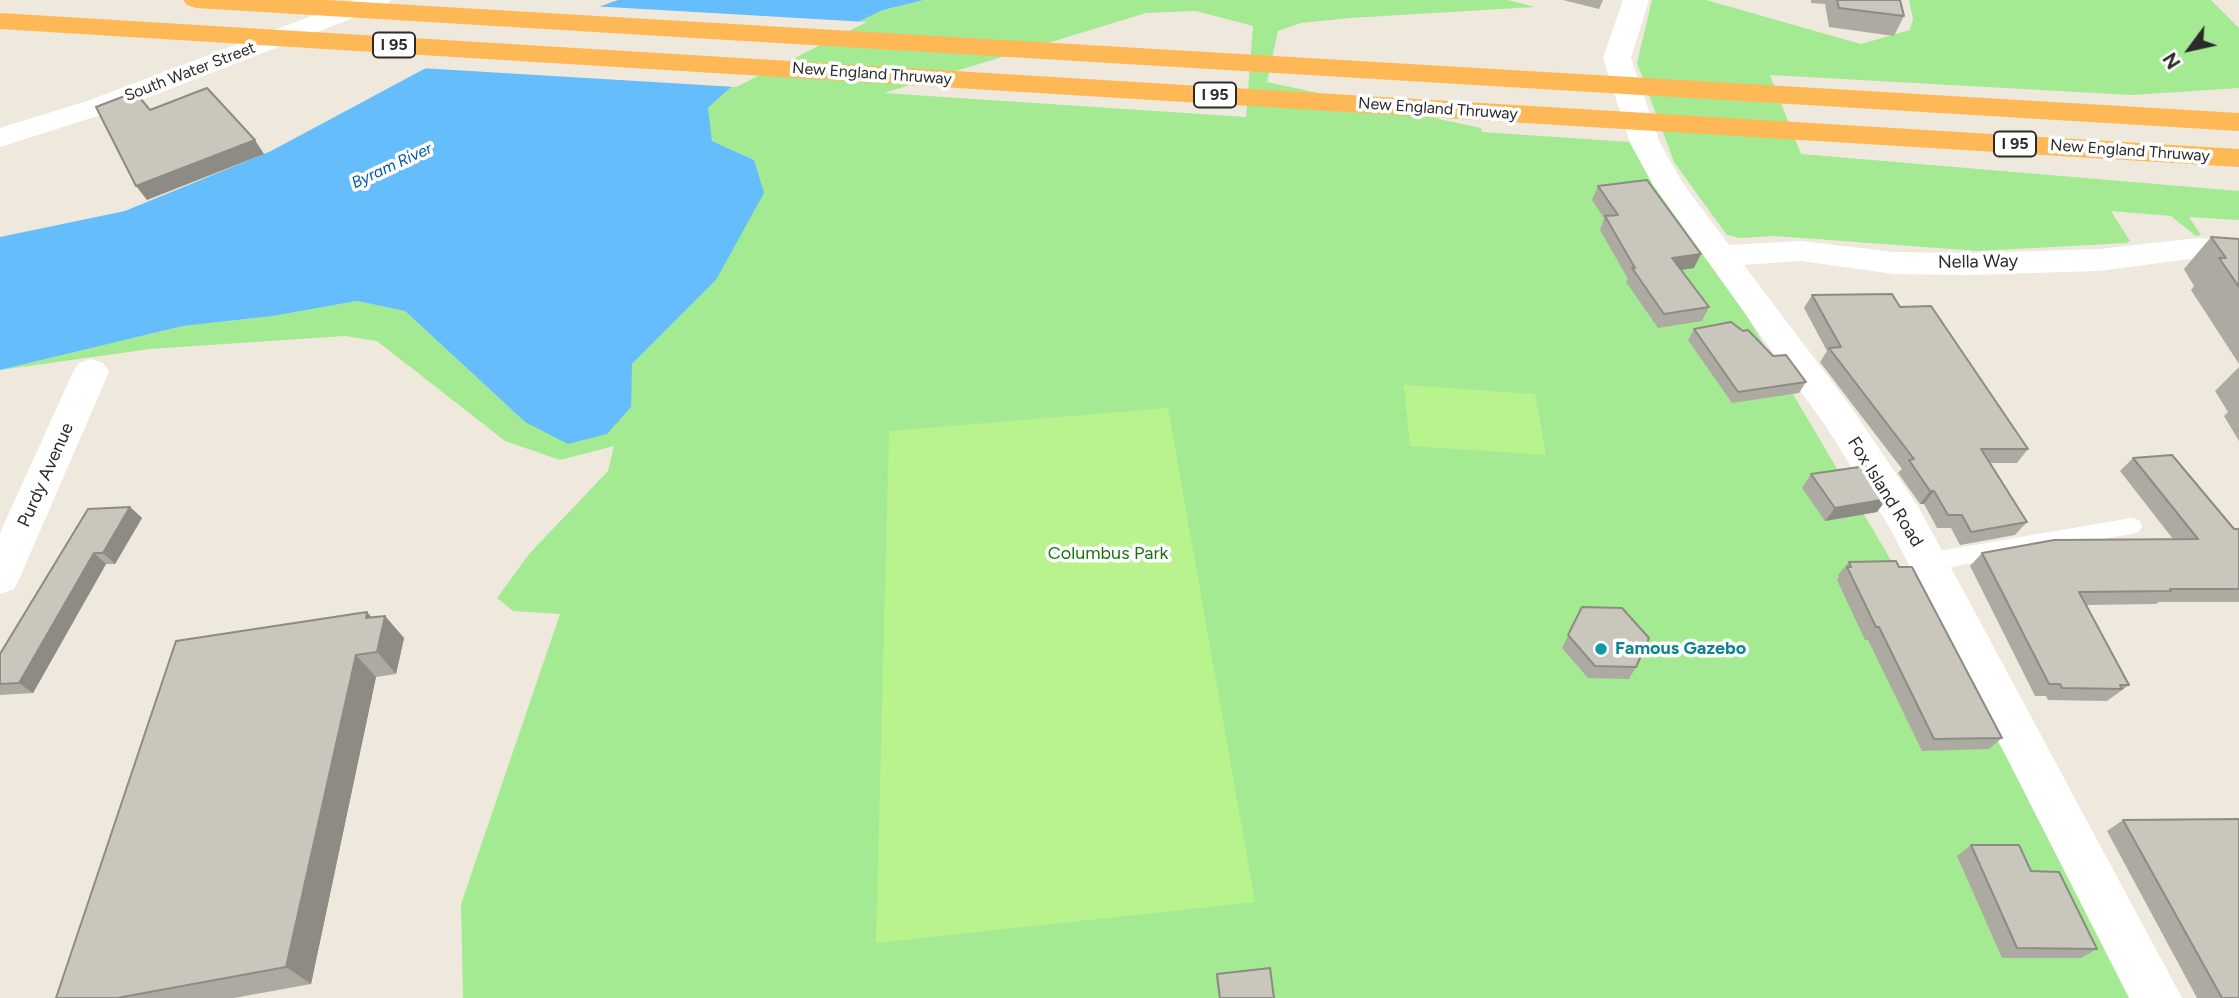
<!DOCTYPE html>
<html>
<head>
<meta charset="utf-8">
<style>
	body { margin:0 }
	#map { position:relative; width:2239px; height:998px; overflow:hidden; background:#eee9dc; font-family:Figtree,sans-serif }
	canvas { display:block }
	.north { position:absolute; left:2155px; top:14px; width:70px; height:70px; -webkit-text-stroke:5px #fff; paint-order:stroke; rotate:237deg; font-size:19px; font-weight:700; line-height:28px; text-align:center; color:#2b2b2b }
	.north::after { content:''; display:block; margin:auto; width:24px; height:32px; background:#2b2b2b; clip-path:polygon(50% 0,100% 100%,50% 72%,0 100%) }
</style>
</head>
<body>
<div id="map">
<canvas width="2239" height="998"></canvas>
<div class="north">N</div>
</div>
<script>
const ctx = document.querySelector('canvas').getContext('2d');
ctx.lineJoin = 'round';
function fillPath(path, color) {
  ctx.fillStyle = color;
  ctx.fill(path, 'evenodd');
}
function stroke(path, color, width, dash) {
  ctx.strokeStyle = color;
  ctx.lineWidth = width;
  ctx.lineCap = dash ? 'butt' : 'round';
  ctx.setLineDash(dash || []);
  ctx.stroke(path);
}
function label(font, color, halo, rows, align = 'center') {
  ctx.font = font + ' Figtree,sans-serif';
  ctx.lineWidth = 7;
  ctx.setLineDash([]);
  ctx.textBaseline = 'middle';
  ctx.strokeStyle = halo;
  ctx.fillStyle = color;
  for (const [text, x, y, turn = 0] of rows) {
    ctx.save();
    ctx.translate(x, y);
    ctx.rotate((+turn || 0) * Math.PI / 180);
    ctx.textAlign = isNaN(turn) ? turn : align;
    if (halo) ctx.strokeText(text, 0, 0);
    ctx.fillText(text, 0, 0);
    ctx.restore();
  }
}
fillPath(new Path2D(`
	M 924,0 L 1508,0 L 1535,7 L 1350,18 L 1301,23 L 1278,31 L 1267,82 L 1481,128 L 1482,132 L 1645,143 L 2149,998 L 463,998 L 461,904 L 560,614 L 513,611 L 497,598 L 529,554 L 608,471 L 614,446 L 560,460 L 505,441 L 377,341 L 345,336 L 150,349 L 0,370 L 183,326 L 273,316 L 357,301 L 405,311 L 525,422 L 621,419 L 632,364 L 716,280 L 754,160 L 712,141 L 707,109 L 740,79 L 883,10 ZM 1196,11 L 1253,26 L 1246,117 L 884,93 L 1146,13 Z
	M 1652,0 L 1706,0 L 1861,44 L 1910,30 L 1913,19 L 1909,0 L 2211,0 L 2239,28 L 2239,88 L 2132,95 L 1770,75 L 1801,154 L 2239,191 L 2239,220 L 2189,217 L 2201,235 L 2196,236 L 2171,216 L 2111,211 L 2130,241 L 2126,243 L 1978,251 L 1775,236 L 1740,238 L 1727,235 L 1674,162 L 1637,63 Z`), '#a4ea93');
fillPath(new Path2D(`
	M 1404,385 L 1535,394 L 1546,455 L 1410,446 Z
	M 1168,408 L 1255,902 L 876,943 L 889,431 Z`), '#b9f38e');
fillPath(new Path2D(`
	M 618,0 L 924,0 L 883,10 L 740,79 L 708,108 L 712,141 L 754,160 L 764,193 L 716,280 L 632,364 L 631,407 L 607,434 L 568,444 L 525,422 L 405,311 L 357,301 L 273,316 L 183,326 L 0,370 L 0,237 L 125,211 L 271,151 L 426,68 Z`), '#65bdfb');
fillPath(new Path2D(`
	M 591,6 L 867,22 L 736,87 L 420,68 Z`), '#eee9dc');
fillPath(new Path2D(`
	M 2131,518 L 2139,520 L 2142,526 L 2139,532 L 2131,534 L 1928,571 L 1920,568 L 1917,562 L 1920,556 L 1928,553 Z`), '#fff');
fillPath(new Path2D(`
	M 354,0 L 391,0 L 387,5 L 110,112 L 0,147 L 0,128 L 90,100 Z
	M 1623,0 L 1649,0 L 1631,58 L 1660,143 L 1682,182 L 1729,245 L 1801,241 L 1894,252 L 1971,253 L 2099,249 L 2197,238 L 2239,241 L 2239,261 L 2197,258 L 2099,271 L 1971,275 L 1894,274 L 1801,261 L 1744,265 L 1851,407 L 1919,508 L 2182,998 L 2129,998 L 1890,528 L 1825,425 L 1653,185 L 1630,143 L 1603,58 Z`), '#fff');
fillPath(new Path2D(`
	M 91,359 L 103,363 L 109,372 L 20,577 L 14,589 L 0,594 L 0,533 L 73,372 L 79,363 Z`), '#fff');
fillPath(new Path2D(`
	M 183,0 L 327,0 L 2239,113 L 2239,131 L 196,8 L 187,5 Z
	M 0,13 L 2239,149 L 2239,167 L 0,29 Z`), '#ffb856');
fillPath(new Path2D(`
	M 1563,0 L 1603,0 L 1599,9 Z
	M 1811,0 L 1900,0 L 1904,16 L 1894,36 L 1829,27 L 1825,4 L 1811,3 Z
	M 1598,186 L 1694,268 L 1681,270 L 1709,307 L 1702,321 L 1658,328 L 1626,282 L 1628,279 L 1600,230 L 1604,218 L 1592,200 Z
	M 2211,237 L 2239,239 L 2239,364 L 2191,290 L 2194,286 L 2184,269 Z
	M 1812,295 L 1900,307 L 2028,449 L 2017,463 L 1989,463 L 2027,522 L 2015,535 L 1960,545 L 1951,528 L 1937,528 L 1924,504 L 1920,504 L 1898,473 L 1902,469 L 1820,362 L 1827,351 L 1804,308 Z
	M 1694,329 L 1743,331 L 1806,382 L 1799,393 L 1732,403 L 1688,340 Z
	M 2239,367 L 2239,441 L 2224,416 L 2228,412 L 2215,391 Z
	M 2133,458 L 2234,529 L 2239,529 L 2239,602 L 2159,602 L 2156,604 L 2085,605 L 2129,685 L 2107,701 L 2048,700 L 2046,696 L 2035,696 L 1970,566 L 1982,553 L 2173,539 L 2120,471 Z
	M 1811,474 L 1877,512 L 1825,521 L 1802,488 Z
	M 130,507 L 142,518 L 115,564 L 106,564 L 33,693 L 0,695 L 0,654 Z
	M 1849,562 L 1899,567 L 2002,738 L 1989,749 L 1922,751 L 1868,640 L 1865,640 L 1837,580 L 1839,577 L 1838,575 Z
	M 1582,607 L 1636,667 L 1629,679 L 1588,678 L 1562,648 Z
	M 385,616 L 404,638 L 396,674 L 376,677 L 311,984 L 234,998 L 56,998 Z
	M 2123,820 L 2239,998 L 2197,998 L 2107,831 Z
	M 1971,845 L 2031,871 L 2097,949 L 2081,958 L 2002,958 L 1957,856 Z
	M 1217,974 L 1274,998 L 1219,998 L 1216,978 Z`), '#adaba1');
fillPath(new Path2D(`
	M 255,140 L 264,154 L 147,200 L 136,186 Z
	M 1701,254 L 1694,268 L 1666,272 L 1672,258 Z
	M 1930,491 L 1934,491 L 1924,504 L 1920,504 Z
	M 1887,499 L 1877,512 L 1825,521 L 1835,508 Z
	M 130,507 L 142,518 L 115,564 L 103,553 Z
	M 94,553 L 106,564 L 33,693 L 19,683 Z
	M 367,612 L 382,629 L 385,616 L 404,638 L 396,674 L 377,652 L 366,618 Z
	M 356,655 L 376,677 L 311,984 L 286,967 Z`), '#8d8b83');
const building = new Path2D(`
	M 1837,0 L 1900,0 L 1904,16 L 1839,8 Z
	M 207,88 L 255,140 L 136,186 L 96,107 L 135,92 L 150,110 Z
	M 1647,180 L 1701,254 L 1672,258 L 1709,307 L 1664,314 L 1632,268 L 1635,268 L 1605,216 L 1618,215 L 1598,186 Z
	M 2211,237 L 2239,239 L 2239,287 L 2219,258 L 2226,258 Z
	M 1892,294 L 1900,307 L 1931,306 L 2028,449 L 1981,449 L 2027,522 L 1971,532 L 1962,515 L 1948,515 L 1934,491 L 1930,491 L 1909,460 L 1914,459 L 1829,348 L 1841,347 L 1812,295 Z
	M 1731,322 L 1743,331 L 1748,330 L 1773,356 L 1786,355 L 1806,382 L 1738,392 L 1694,329 Z
	M 2172,455 L 2234,529 L 2239,529 L 2239,589 L 2170,589 L 2171,591 L 2079,592 L 2129,685 L 2120,685 L 2122,689 L 2062,688 L 2060,684 L 2049,684 L 1982,553 L 2054,540 L 2198,539 L 2133,458 Z
	M 1866,466 L 1887,499 L 1835,508 L 1811,474 Z
	M 130,507 L 103,553 L 94,553 L 19,683 L 0,684 L 0,654 L 88,509 Z
	M 1896,561 L 1899,567 L 1912,567 L 2002,738 L 1934,739 L 1879,627 L 1876,627 L 1847,567 L 1851,567 L 1849,562 Z
	M 1582,607 L 1622,608 L 1649,638 L 1636,667 L 1595,666 L 1568,635 Z
	M 367,612 L 366,618 L 385,616 L 377,652 L 356,655 L 286,967 L 117,998 L 56,998 L 176,641 Z
	M 2239,819 L 2239,998 L 2222,998 L 2123,820 Z
	M 1971,845 L 2019,845 L 2031,871 L 2059,872 L 2097,949 L 2017,948 Z
	M 1270,968 L 1274,998 L 1220,998 L 1217,974 Z`);
fillPath(building, '#c9c7bb');
stroke(building, '#8d8b83', 2);
for (const [x, y, r, color] of [
	[1601,649,7,"#0f9aa8"]
]) {
  const dot = new Path2D();
  dot.arc(x, y, r, 0, 2 * Math.PI);
  ctx.fillStyle = color;
  ctx.fill(dot);
  stroke(dot, '#fff', 2.5);
}
for (const [x, y, w] of [
	[394,45,42],
	[1215,95,42],
	[2015,144,42]
]) {
  const box = new Path2D();
  box.roundRect(x - w / 2, y - 12.5, w, 25, 5);
  ctx.fillStyle = '#fff';
  ctx.fill(box);
  stroke(box, '#2b2b2b', 2);
}
label('bold 16px', '#2b2b2b', null, [
	["I 95",394,45],
	["I 95",1215,95],
	["I 95",2015,144]
]);
label('16px', '#2b2b2b', '#fff', [
	["South Water Street",190,72,-21],
	["New England Thruway",872,74,4],
	["New England Thruway",1438,109,4],
	["New England Thruway",2130,151,4]
]);
label('italic 16px', '#0057aa', '#fff', [
	["Byram River",392,166,-25]
]);
label('18px', '#2b2b2b', '#fff', [
	["Nella Way",1978,262,-1],
	["Purdy Avenue",46,475,-66],
	["Fox Island Road",1885,492,58]
]);
label('18px', '#197113', '#fff', [
	["Columbus Park",1108,554]
]);
label('bold 18px', '#0d838f', '#fff', [
	["Famous Gazebo",1615,649]
], 'left');
</script>
</body>
</html>
